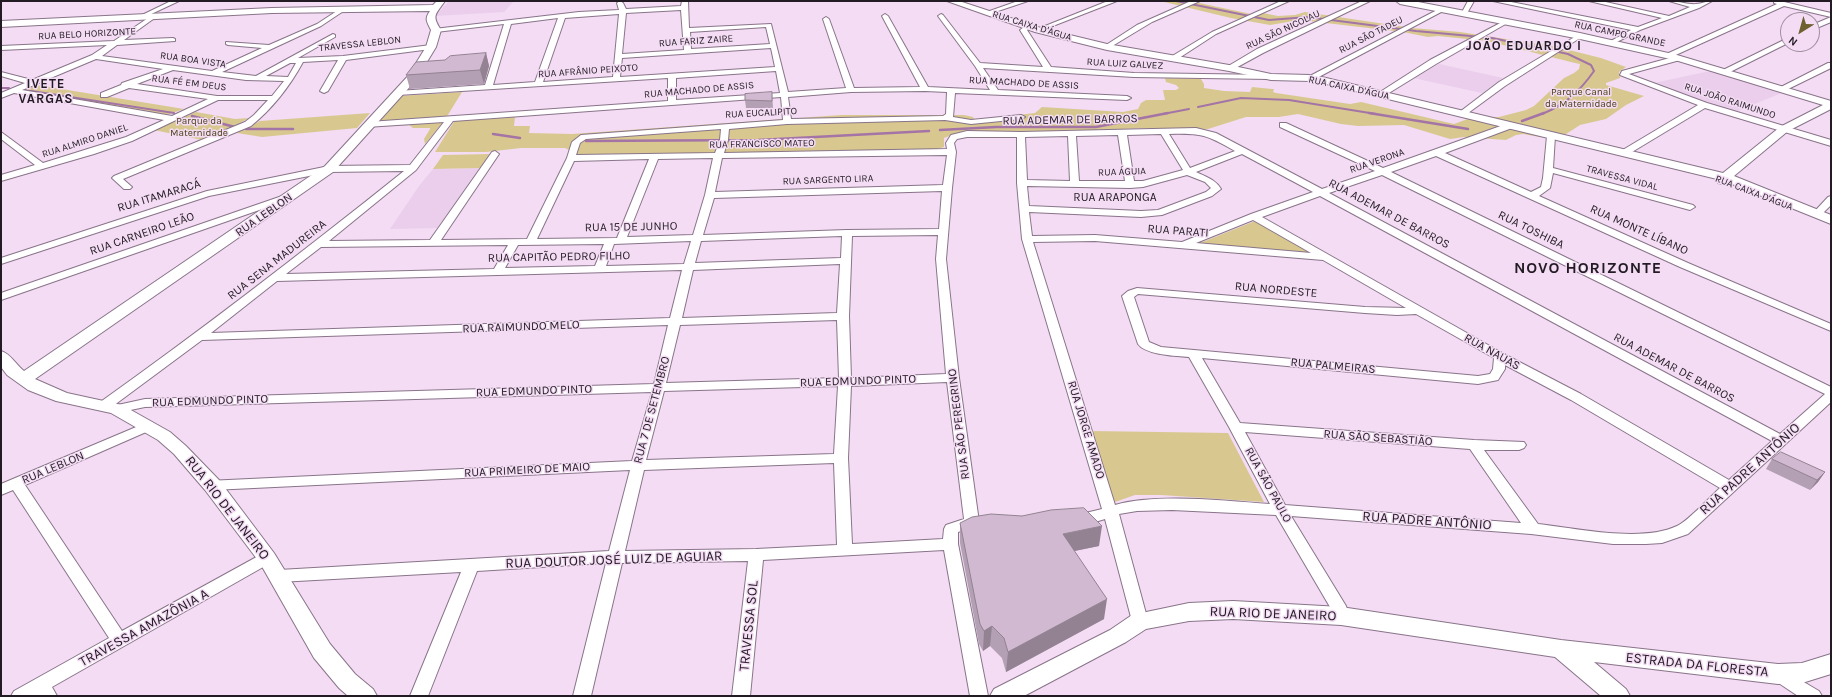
<!DOCTYPE html>
<html>
<head>
<meta charset="utf-8">
<style>
	body { margin:0 }
	#map { position:relative; width:1832px; height:697px; overflow:hidden; background:#f3dcf4; font-family:Karla,sans-serif }
	canvas { display:block }
	.frame { position:absolute; inset:0; border:2px solid #231b23; pointer-events:none }
	.north { position:absolute; left:1780px; top:12px; width:40px; height:40px; box-sizing:border-box; background:#f3dcf4; border:1px solid #a08fa0; border-radius:50%; rotate:217deg; font-size:11px; font-weight:700; line-height:16px; text-align:center; color:#231b23 }
	.north::after { content:''; display:block; margin:auto; width:14px; height:18px; background:#6f612f; clip-path:polygon(50% 0,100% 100%,50% 72%,0 100%) }
</style>
</head>
<body>
<div id="map">
<canvas width="1832" height="697"></canvas>
<div class="frame"></div>
<div class="north">N</div>
</div>
<script>
const ctx = document.querySelector('canvas').getContext('2d');
ctx.lineJoin = 'round';
function fillPath(path, color) {
  ctx.fillStyle = color;
  ctx.fill(path, 'evenodd');
}
function stroke(path, color, width, dash) {
  ctx.strokeStyle = color;
  ctx.lineWidth = width;
  ctx.lineCap = dash ? 'butt' : 'round';
  ctx.setLineDash(dash || []);
  ctx.stroke(path);
}
function label(font, color, halo, rows, align = 'center') {
  ctx.font = font + ' Karla,sans-serif';
  ctx.lineWidth = 3;
  ctx.setLineDash([]);
  ctx.textBaseline = 'middle';
  ctx.strokeStyle = halo;
  ctx.fillStyle = color;
  for (const [text, x, y, turn = 0] of rows) {
    ctx.save();
    ctx.translate(x, y);
    ctx.rotate((+turn || 0) * Math.PI / 180);
    ctx.textAlign = isNaN(turn) ? turn : align;
    if (halo) ctx.strokeText(text, 0, 0);
    ctx.fillText(text, 0, 0);
    ctx.restore();
  }
}
fillPath(new Path2D(`
	M 449,1 L 514,1 L 504,12 L 435,16 Z
	M 1439,64 L 1503,78 L 1482,93 L 1413,78 Z
	M 1715,70 L 1784,92 L 1735,112 L 1649,84 Z
	M 481,168 L 437,228 L 390,229 L 419,186 L 433,169 Z`), '#ebceec');
fillPath(new Path2D(`
	M 1160,1 L 1190,1 L 1251,14 L 1263,13 L 1278,16 L 1295,15 L 1305,12 L 1412,28 L 1460,32 L 1538,44 L 1545,44 L 1601,58 L 1626,67 L 1619,72 L 1620,78 L 1606,83 L 1606,85 L 1644,96 L 1626,105 L 1606,119 L 1580,125 L 1563,136 L 1540,137 L 1523,134 L 1516,135 L 1506,140 L 1464,137 L 1450,139 L 1404,125 L 1358,126 L 1341,124 L 1298,114 L 1279,117 L 1246,117 L 1208,129 L 1149,128 L 952,135 L 944,138 L 944,147 L 935,150 L 581,156 L 565,148 L 521,148 L 486,152 L 435,152 L 455,120 L 515,117 L 514,126 L 530,126 L 529,133 L 572,134 L 841,115 L 964,115 L 973,117 L 975,120 L 1035,113 L 1042,107 L 1123,112 L 1138,109 L 1141,103 L 1146,100 L 1165,100 L 1163,90 L 1176,90 L 1179,88 L 1176,85 L 1166,82 L 1165,78 L 1201,79 L 1204,84 L 1204,88 L 1224,91 L 1250,92 L 1252,87 L 1272,89 L 1274,89 L 1273,92 L 1276,93 L 1350,104 L 1361,102 L 1454,124 L 1473,117 L 1499,117 L 1526,110 L 1534,106 L 1564,78 L 1574,73 L 1579,69 L 1580,64 L 1575,63 L 1487,41 L 1438,36 L 1428,37 L 1403,32 L 1300,20 L 1270,25 L 1231,18 Z
	M 33,85 L 37,85 L 184,109 L 167,115 L 21,91 Z
	M 462,92 L 446,118 L 379,122 L 399,96 Z
	M 196,112 L 235,119 L 249,118 L 228,130 L 202,140 L 154,130 Z
	M 370,113 L 357,128 L 262,137 L 237,133 L 260,121 Z
	M 443,122 L 425,144 L 424,139 L 430,129 L 430,128 L 413,128 L 409,125 L 380,127 Z
	M 491,154 L 481,168 L 433,169 L 443,155 Z
	M 1255,221 L 1312,254 L 1200,243 Z
	M 1091,431 L 1228,433 L 1264,502 L 1161,495 L 1135,495 L 1112,503 Z`), '#d8c890');
stroke(new Path2D(`
	M 1176,1 L 1269,20 L 1308,17 L 1416,31 L 1492,38 L 1568,54 L 1591,65 L 1594,71 C 1580,91 1565,105 1542,114
	M 1,88 L 9,88
	M 25,90 L 174,113
	M 1198,107 L 1241,98 L 1289,100 L 1376,114
	M 1163,114 L 1189,109`), '#a474a6', 2);
stroke(new Path2D(`
	M 1369,113 L 1468,129
	M 192,116 L 235,127
	M 1522,121 L 1544,113
	M 246,129 L 293,129
	M 940,130 L 996,127 L 1096,127 L 1168,113
	M 493,134 L 520,138
	M 586,141 L 758,140 L 929,131`), '#a474a6', 2.5);
const street = new Path2D(`
	M 171,1 L 179,1 L 147,16 L 142,15 Z
	M 620,1 L 623,3 L 626,9 L 681,6 L 682,1 L 688,1 L 689,28 L 771,24 L 788,92 L 846,88 L 823,19 L 826,17 L 829,19 L 854,88 L 920,87 L 882,16 L 885,14 L 888,16 L 928,87 L 990,90 L 975,66 L 938,16 L 941,14 L 943,15 L 980,63 L 1043,67 L 1020,30 L 1027,25 L 1030,27 L 1027,30 L 1051,67 L 1134,73 L 1271,75 L 1275,77 L 1271,79 L 1134,77 L 983,68 L 998,90 L 1127,96 L 1131,98 L 1127,100 L 955,93 L 953,117 L 971,120 L 1021,115 L 1025,117 L 1021,119 L 971,124 L 945,120 L 787,124 L 729,129 L 728,140 L 724,153 L 947,149 L 946,143 L 951,135 L 967,131 L 1021,132 L 1196,128 L 1216,133 L 1322,189 L 1375,171 L 1280,127 L 1280,123 L 1286,123 L 1383,168 L 1509,123 L 1512,124 L 1512,128 L 1445,153 L 1531,192 L 1541,187 L 1543,178 L 1547,136 L 1551,133 L 1554,134 L 1555,136 L 1553,168 L 1693,205 L 1695,207 L 1690,210 L 1553,173 L 1550,188 L 1539,196 L 1688,263 L 1831,324 L 1831,331 L 1680,267 L 1436,156 L 1391,172 L 1831,387 L 1831,402 L 1688,534 L 1662,543 L 1646,544 L 1613,544 L 1531,534 L 1291,516 L 1346,606 L 1349,616 L 1347,621 L 1341,623 L 1335,621 L 1330,607 L 1276,515 L 1172,510 L 1137,511 L 1119,514 L 1148,621 L 1146,626 L 1140,628 L 1134,626 L 1132,621 L 1105,519 L 1085,525 L 1073,524 L 1071,520 L 1073,516 L 1102,509 L 1022,239 L 1017,183 L 1017,137 L 967,137 L 957,139 L 954,143 L 956,152 L 952,188 L 946,259 L 959,378 L 979,522 L 977,526 L 958,532 L 958,544 L 988,696 L 970,696 L 944,550 L 763,560 L 750,696 L 732,696 L 748,561 L 622,563 L 591,696 L 573,696 L 606,563 L 477,571 L 428,696 L 410,696 L 461,572 L 279,582 L 273,580 L 271,576 L 273,572 L 279,570 L 609,551 L 630,470 L 212,490 L 207,489 L 205,485 L 207,481 L 632,461 L 652,392 L 145,407 L 116,413 L 111,412 L 110,408 L 104,410 L 99,409 L 98,406 L 99,403 C 203,329 304,251 404,171 L 329,172 L 209,196 L 1,264 L 1,258 L 207,191 L 329,166 L 410,165 L 444,122 L 366,127 L 365,125 L 369,122 L 668,101 L 668,78 L 398,95 L 394,93 L 398,91 L 485,85 L 504,24 L 436,32 L 434,31 L 434,29 L 579,12 L 619,10 L 617,3 ZM 681,10 L 684,50 L 622,54 L 626,13 ZM 619,14 L 613,77 L 543,82 L 565,18 ZM 558,18 L 535,82 L 493,85 L 511,24 ZM 766,27 L 770,44 L 691,49 L 690,32 ZM 771,48 L 775,67 L 620,77 L 622,58 ZM 776,71 L 780,93 L 676,100 L 676,78 ZM 925,91 L 947,92 L 946,114 L 943,116 L 791,119 L 788,97 L 851,92 ZM 781,97 L 783,120 L 581,135 L 572,142 L 567,158 L 527,239 L 441,240 L 499,154 L 495,151 L 492,152 L 430,240 L 329,241 L 416,170 L 453,121 ZM 721,129 L 720,140 L 715,153 L 576,155 L 580,143 L 586,139 ZM 1161,134 L 1183,170 L 1143,181 L 1134,181 L 1127,135 ZM 1169,134 C 1202,133 1207,135 1235,151 L 1190,168 ZM 1118,135 L 1125,181 L 1079,181 L 1076,136 ZM 1068,136 L 1070,181 L 1027,180 L 1025,137 ZM 1242,154 L 1313,192 L 1251,214 L 1182,242 L 1095,235 L 1032,236 L 1029,212 L 1141,217 L 1162,215 L 1212,196 L 1221,189 C 1215,179 1206,177 1196,172 ZM 947,155 L 943,185 L 715,192 L 722,158 ZM 713,158 L 705,195 L 693,235 L 627,237 L 658,159 ZM 649,159 L 617,238 L 537,239 L 574,161 ZM 1187,175 L 1205,182 L 1211,188 L 1206,192 L 1158,210 L 1141,211 L 1029,206 L 1027,186 L 1130,188 L 1143,187 ZM 1382,175 L 1825,394 L 1780,434 L 1329,193 ZM 942,191 L 939,229 L 847,230 L 703,235 L 714,198 ZM 1320,196 L 1772,441 L 1729,480 L 1581,394 L 1504,354 L 1262,217 ZM 1253,220 L 1311,253 L 1196,243 ZM 938,235 L 936,259 L 946,374 L 851,378 L 849,316 L 852,236 ZM 842,236 L 841,258 L 695,263 L 701,241 ZM 691,241 L 684,264 L 606,266 L 614,244 ZM 1095,241 L 1323,260 L 1406,308 L 1365,307 L 1137,288 L 1128,291 L 1122,296 L 1138,344 C 1146,355 1176,356 1189,357 L 1229,427 L 1270,504 C 1225,501 1157,493 1115,505 L 1033,242 ZM 604,244 L 595,266 L 505,268 L 518,245 ZM 508,245 L 494,269 L 286,274 L 321,247 ZM 840,264 L 837,313 L 682,318 L 693,270 ZM 682,270 L 670,318 L 211,333 L 277,281 ZM 1138,294 L 1365,313 L 1397,315 L 1416,314 L 1494,358 L 1493,369 L 1490,374 L 1478,376 L 1161,347 L 1149,342 L 1134,297 ZM 837,320 L 839,378 L 666,383 L 680,325 ZM 668,325 L 654,384 L 145,399 L 113,406 L 202,340 ZM 1202,358 L 1478,384 L 1498,380 L 1505,369 L 1505,365 L 1571,400 L 1720,488 C 1710,497 1687,522 1677,526 C 1641,543 1576,528 1538,524 L 1484,450 L 1519,450 L 1524,448 L 1526,445 L 1524,442 L 1474,440 L 1240,423 ZM 947,382 L 964,519 L 946,525 L 944,529 L 943,539 L 852,544 L 848,458 L 851,386 ZM 838,386 L 834,454 L 646,460 L 664,391 ZM 1245,432 L 1470,449 L 1521,523 L 1285,505 ZM 834,463 L 837,545 L 756,549 L 625,551 L 644,470 Z
	M 1018,1 L 1028,1 L 989,14 L 984,13 Z
	M 1108,1 L 1117,1 L 1040,31 L 1035,30 Z
	M 1191,1 L 1200,1 L 1152,22 L 1109,48 L 1103,47 L 1137,25 Z
	M 1281,1 L 1289,1 L 1216,34 L 1176,60 L 1169,58 L 1212,32 Z
	M 1362,1 L 1370,1 L 1263,53 L 1232,70 L 1225,68 L 1257,49 Z
	M 1468,1 L 1474,1 L 1466,15 L 1462,15 L 1461,14 Z
	M 1493,1 L 1506,1 L 1638,27 L 1662,18 L 1589,1 L 1601,1 L 1669,16 L 1690,7 L 1669,1 C 1676,1 1691,5 1696,4 C 1702,4 1706,1 1712,1 L 1699,8 L 1640,30 L 1611,45 L 1609,44 L 1609,42 L 1631,30 Z
	M 1774,1 L 1780,1 L 1831,13 L 1831,17 L 1784,6 L 1669,58 L 1662,56 L 1777,4 L 1774,3 Z
	M 343,7 L 346,9 L 345,10 L 321,26 L 222,72 L 256,76 L 333,34 L 335,35 L 335,37 L 298,58 L 343,56 L 431,45 L 435,47 L 431,49 L 346,60 L 328,91 L 324,93 L 320,91 L 338,60 L 303,62 C 290,86 272,109 251,126 L 123,179 L 132,187 L 130,189 L 124,189 L 112,178 L 114,176 L 245,122 L 254,115 L 268,100 L 218,100 L 132,141 L 94,154 L 1,181 L 1,175 L 35,165 L 1,139 L 1,132 L 43,163 L 126,137 L 164,120 L 14,93 L 1,98 L 1,93 L 25,83 L 1,76 L 1,72 L 32,80 L 92,55 L 107,45 L 1,50 L 1,46 L 114,41 L 154,14 L 156,15 L 156,17 L 124,40 L 173,38 L 175,39 L 175,41 L 117,45 L 102,56 L 212,71 L 262,48 L 228,45 L 226,44 L 226,42 L 269,45 L 317,24 ZM 96,59 L 163,69 L 122,83 L 121,85 L 101,93 L 101,97 L 107,97 L 129,88 L 208,99 L 172,116 L 22,90 ZM 290,63 L 296,63 L 288,77 L 266,76 ZM 173,70 L 246,80 L 284,81 L 272,96 L 217,96 L 137,84 Z
	M 1441,8 L 1444,10 L 1443,11 L 1313,80 L 1307,80 L 1306,78 Z
	M 1831,17 L 1831,22 L 1812,30 L 1812,25 Z
	M 1504,21 L 1509,22 L 1436,64 L 1384,96 L 1378,96 L 1377,94 L 1430,60 Z
	M 1578,35 L 1583,36 L 1505,86 L 1464,116 L 1461,116 L 1457,114 L 1499,82 Z
	M 1788,38 L 1788,43 L 1728,73 L 1721,71 Z
	M 1677,56 L 1681,58 L 1680,60 L 1629,74 L 1707,103 L 1831,140 L 1831,146 L 1705,108 L 1627,155 L 1621,155 L 1620,153 L 1621,151 L 1698,105 L 1620,75 L 1622,71 Z
	M 1828,63 L 1831,63 L 1831,68 L 1784,91 L 1778,91 L 1777,89 Z
	M 285,195 L 290,198 L 288,200 L 1,300 L 1,293 Z
	M 1831,196 L 1831,205 L 1820,216 L 1814,216 L 1812,214 L 1814,212 L 1828,197 Z
	M 148,422 L 153,423 L 155,426 L 153,429 L 25,485 L 122,631 L 262,554 L 267,552 L 272,554 L 275,558 L 272,562 L 52,687 L 57,696 L 11,696 L 14,691 L 109,638 L 13,490 L 1,495 L 1,484 Z
	M 1780,668 L 1819,691 L 1822,696 L 1798,696 L 1774,680 L 1771,675 L 1774,670 Z`);
const secondary = new Path2D(`
	M 437,1 L 445,1 C 436,14 431,15 441,30 L 436,47 L 416,80 L 333,172 L 35,379 L 67,393 L 122,405 L 170,432 L 186,446 L 219,480 L 274,553 L 330,644 L 355,674 L 373,689 L 377,696 L 348,696 L 339,688 L 314,658 L 260,563 L 205,490 L 174,454 L 158,440 L 111,413 L 56,401 L 28,390 L 7,375 L 1,367 L 1,351 C 11,354 16,365 24,371 L 325,166 L 408,76 L 426,47 L 431,30 C 427,22 424,19 430,11 L 272,13 L 1,27 L 1,21 L 272,8 L 433,5 Z
	M 947,1 L 959,1 L 1041,28 L 1107,44 L 1229,65 L 1271,74 L 1310,75 L 1322,77 L 1723,173 L 1780,127 L 1823,105 L 1675,60 L 1580,39 L 1400,4 L 1396,1 L 1413,1 L 1580,33 L 1677,55 L 1831,101 L 1831,109 L 1788,131 L 1734,176 L 1831,215 L 1831,224 L 1727,182 L 1722,184 L 1718,183 L 1717,179 L 1322,83 L 1310,81 L 1271,80 L 1229,71 L 1107,50 L 1035,32 Z
	M 1233,601 L 1341,607 L 1561,640 L 1778,664 L 1802,663 L 1831,654 L 1831,674 L 1802,683 L 1778,684 L 1594,662 L 1626,689 L 1630,696 L 1601,696 L 1555,657 L 1341,625 L 1233,619 L 1189,621 L 1146,629 L 1126,642 L 1024,696 L 990,696 L 994,689 L 1110,630 L 1132,615 L 1189,603 Z`);
stroke(street, '#897489', 2);
stroke(secondary, '#897489', 2);
fillPath(street, '#fff');
fillPath(secondary, '#fff');
fillPath(new Path2D(`
	M 486,53 L 489,66 L 484,84 L 410,89 L 406,75 L 445,60 Z
	M 772,92 L 773,108 L 746,108 L 745,100 Z
	M 1772,459 L 1825,472 L 1818,482 L 1810,490 L 1766,469 Z
	M 960,523 L 1099,546 L 1074,551 L 1104,619 L 1006,672 L 1002,658 L 990,646 L 983,651 L 979,644 L 960,543 Z`), '#b4a0b4');
fillPath(new Path2D(`
	M 486,53 L 489,66 L 484,84 L 480,70 Z
	M 1825,472 L 1818,482 L 1810,490 L 1817,480 Z
	M 1102,526 L 1099,546 L 1060,554 L 1063,534 Z
	M 1107,599 L 1104,619 L 1006,672 L 1008,652 Z
	M 992,626 L 990,646 L 983,651 L 984,631 Z`), '#928292');
const building = new Path2D(`
	M 486,53 L 480,70 L 406,75 L 416,62 L 445,60 L 450,56 Z
	M 772,92 L 772,101 L 745,100 L 745,94 Z
	M 1781,452 L 1825,472 L 1817,480 L 1772,459 Z
	M 1084,508 L 1102,526 L 1063,534 L 1107,599 L 1008,652 L 1004,638 L 992,626 L 984,631 L 980,624 L 960,523 L 972,517 L 991,514 L 1022,516 L 1051,510 Z`);
fillPath(building, '#d1bad1');
stroke(building, '#928292', 1);
label('10px', '#231b23', '#f3dcf4', [
	["RUA CAIXA D'ÁGUA",1032,26,17],
	["RUA SÃO NICOLAU",1283,30,-25],
	["RUA BELO HORIZONTE",87,34,-3],
	["RUA CAMPO GRANDE",1620,34,12],
	["RUA SÃO TADEU",1371,35,-27],
	["RUA FARIZ ZAIRE",696,41,-4],
	["TRAVESSA LEBLON",360,44,-6],
	["RUA BOA VISTA",193,60,8],
	["RUA LUIZ GALVEZ",1125,64,3],
	["RUA AFRÂNIO PEIXOTO",588,71,-4],
	["RUA FÉ EM DEUS",189,83,7],
	["RUA MACHADO DE ASSIS",1024,83,3],
	["RUA CAIXA D'ÁGUA",1349,88,12],
	["RUA MACHADO DE ASSIS",699,90,-5],
	["RUA JOÃO RAIMUNDO",1730,101,18],
	["RUA EUCALIPITO",761,113,-3],
	["RUA ALMIRO DANIEL",85,141,-18],
	["RUA FRANCISCO MATEO",762,144,-1],
	["RUA VERONA",1377,161,-19],
	["RUA ÁGUIA",1122,172,-2],
	["TRAVESSA VIDAL",1622,178,15],
	["RUA SARGENTO LIRA",828,180,-2],
	["RUA CAIXA D'ÁGUA",1754,193,21]
]);
label('10px', '#483d14', '#f3dcf4', [
	["Parque Canal",1581,92],
	["da Maternidade",1581,104],
	["Parque da",199,121],
	["Maternidade",199,133]
]);
label('12px', '#231b23', '#f3dcf4', [
	["RUA ADEMAR DE BARROS",1070,120,-1],
	["RUA ITAMARACÁ",159,196,-17],
	["RUA ARAPONGA",1115,198],
	["RUA ADEMAR DE BARROS",1389,214,28],
	["RUA LEBLON",264,215,-35],
	["RUA 15 DE JUNHO",631,227,-1],
	["RUA TOSHIBA",1531,230,26],
	["RUA MONTE LÍBANO",1639,230,24],
	["RUA PARATI",1178,231,4],
	["RUA CARNEIRO LEÃO",142,234,-19],
	["RUA CAPITÃO PEDRO FILHO",559,257,-1],
	["RUA SENA MADUREIRA",277,260,-38],
	["RUA NORDESTE",1276,290,5],
	["RUA RAIMUNDO MELO",521,327,-2],
	["RUA NAUAS",1492,352,29],
	["RUA PALMEIRAS",1333,366,5],
	["RUA ADEMAR DE BARROS",1674,368,28],
	["RUA EDMUNDO PINTO",858,381,-2],
	["RUA EDMUNDO PINTO",534,391,-2],
	["RUA EDMUNDO PINTO",210,401,-2],
	["RUA 7 DE SETEMBRO",652,410,-75],
	["RUA SÃO PEREGRINO",959,424,-97],
	["RUA JORGE AMADO",1086,430,73],
	["RUA SÃO SEBASTIÃO",1378,438,4],
	["RUA LEBLON",53,468,-23],
	["RUA PRIMEIRO DE MAIO",527,470,-3],
	["RUA SÃO PAULO",1268,485,61]
]);
ctx.letterSpacing = '1px';
label('bold 13px', '#231b23', '#f3dcf4', [
	["JOÃO EDUARDO I",1524,46],
	["IVETE",46,84],
	["VARGAS",46,99]
]);
ctx.letterSpacing = '0px';
label('14px', '#231b23', '#f3dcf4', [
	["RUA PADRE ANTÔNIO",1750,469,-42],
	["RUA RIO DE JANEIRO",227,508,52],
	["RUA PADRE ANTÔNIO",1427,521,4],
	["RUA DOUTOR JOSÉ LUIZ DE AGUIAR",614,560,-2],
	["RUA RIO DE JANEIRO",1273,614,2],
	["TRAVESSA SOL",749,626,-84],
	["TRAVESSA AMAZÔNIA A",144,628,-29],
	["ESTRADA DA FLORESTA",1697,665,6]
]);
ctx.letterSpacing = '1px';
label('bold 16px', '#231b23', '#f3dcf4', [
	["NOVO HORIZONTE",1588,268]
]);
ctx.letterSpacing = '0px';
</script>
</body>
</html>
